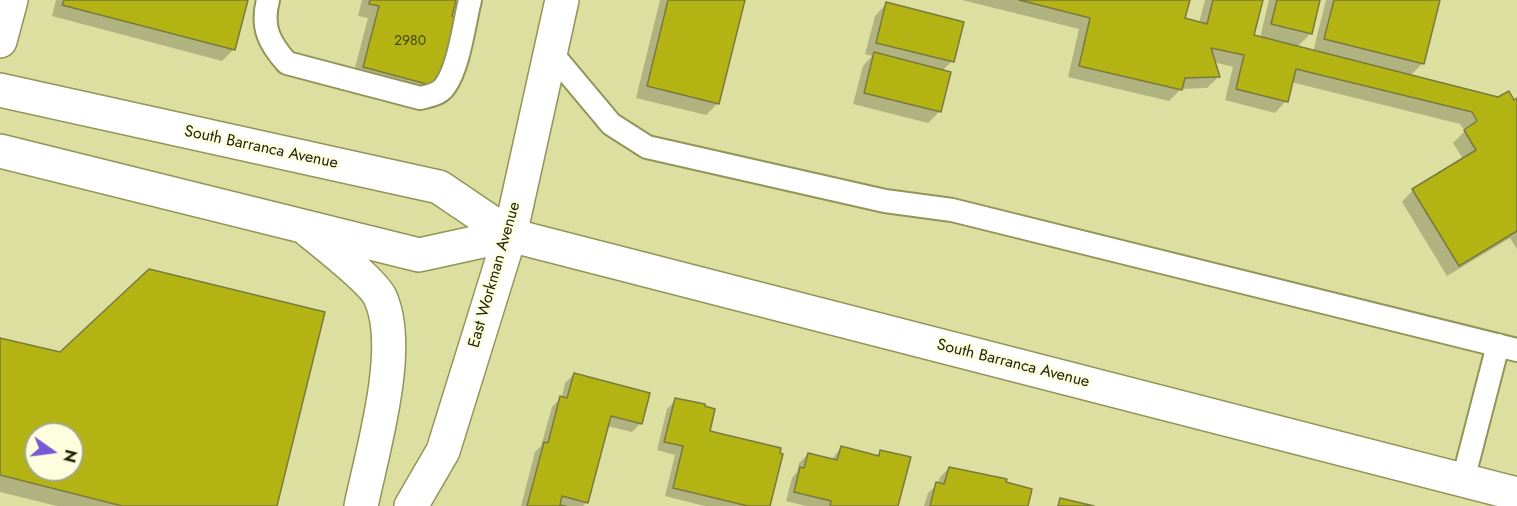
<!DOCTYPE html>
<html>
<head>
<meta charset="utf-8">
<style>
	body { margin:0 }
	#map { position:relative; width:1517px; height:506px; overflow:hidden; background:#dddfa0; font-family:Jost,sans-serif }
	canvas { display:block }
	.north { position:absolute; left:24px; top:422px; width:60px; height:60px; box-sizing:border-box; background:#fcfede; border:2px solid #a6a78a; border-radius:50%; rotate:104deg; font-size:16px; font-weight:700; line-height:24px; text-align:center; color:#24240b }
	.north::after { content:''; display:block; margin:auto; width:21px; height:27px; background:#755ad4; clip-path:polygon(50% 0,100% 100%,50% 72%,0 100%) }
</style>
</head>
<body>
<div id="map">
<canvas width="1517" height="506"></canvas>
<div class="north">N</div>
</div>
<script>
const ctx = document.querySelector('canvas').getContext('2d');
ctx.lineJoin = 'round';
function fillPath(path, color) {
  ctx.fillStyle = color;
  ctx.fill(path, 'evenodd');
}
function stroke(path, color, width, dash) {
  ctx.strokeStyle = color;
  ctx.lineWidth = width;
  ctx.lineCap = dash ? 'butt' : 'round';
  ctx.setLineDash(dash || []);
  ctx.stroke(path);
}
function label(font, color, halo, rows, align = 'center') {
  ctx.font = font + ' Jost,sans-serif';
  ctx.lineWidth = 5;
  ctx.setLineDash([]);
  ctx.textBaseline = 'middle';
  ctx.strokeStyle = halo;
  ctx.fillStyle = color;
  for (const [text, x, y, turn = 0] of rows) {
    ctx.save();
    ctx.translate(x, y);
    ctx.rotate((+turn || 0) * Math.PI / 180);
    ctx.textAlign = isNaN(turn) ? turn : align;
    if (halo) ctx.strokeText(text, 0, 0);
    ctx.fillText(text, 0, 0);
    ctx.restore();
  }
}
fillPath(new Path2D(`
	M 56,0 L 247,0 L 234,49 L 222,61 L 52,16 Z
	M 362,0 L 455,0 L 425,98 L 352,79 L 368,18 L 358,16 Z
	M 660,0 L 744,0 L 718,103 L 706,115 L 636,98 Z
	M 962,0 L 1188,0 L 1183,19 L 1199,23 L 1205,0 L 1261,0 L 1252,37 L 1260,38 L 1269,0 L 1319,0 L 1310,34 L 1296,48 L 1313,52 L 1326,0 L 1439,0 L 1423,63 L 1410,76 L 1513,102 L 1517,99 L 1517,249 L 1510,238 L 1447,276 L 1402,202 L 1413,190 L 1463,159 L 1453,143 L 1465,131 L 1460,124 L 1291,82 L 1286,101 L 1275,113 L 1225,100 L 1233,67 L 1214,62 L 1218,77 L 1207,88 L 1181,89 L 1169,101 L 1068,77 L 1079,29 Z
	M 886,4 L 952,61 L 942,71 L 940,111 L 928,123 L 853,104 L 863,66 L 872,56 L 865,54 L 875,16 Z
	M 0,340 L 276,506 L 57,506 L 0,492 ZM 36,434 L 72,434 L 72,470 L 36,470 Z
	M 574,374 L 640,424 L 632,432 L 607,426 L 587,502 L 583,506 L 521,506 L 535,452 L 541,446 L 552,407 L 562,397 L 565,383 Z
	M 676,400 L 708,432 L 766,506 L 705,506 L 665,496 L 675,455 L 657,450 L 667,409 Z
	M 841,448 L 876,456 L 881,451 L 897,506 L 806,506 L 786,501 L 792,478 L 797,472 L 799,463 L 808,454 L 831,460 Z
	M 949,468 L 1026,506 L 924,506 L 928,493 L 938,484 L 940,477 Z`), '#0003');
const building = new Path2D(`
	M 64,0 L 248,0 L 235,50 L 62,5 Z
	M 370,0 L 456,0 L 452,16 L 457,17 L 438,87 L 363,67 L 379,6 L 369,4 Z
	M 668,0 L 745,0 L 719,104 L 647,86 Z
	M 1019,0 L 1190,0 L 1185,18 L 1207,24 L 1213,0 L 1263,0 L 1254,35 L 1498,97 L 1509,91 L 1514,100 L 1517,98 L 1517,231 L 1459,266 L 1412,189 L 1476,150 L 1464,130 L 1477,121 L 1472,112 L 1296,69 L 1288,102 L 1236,89 L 1244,55 L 1211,48 L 1220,77 L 1185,78 L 1182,90 L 1079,66 L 1090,18 Z
	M 1277,0 L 1320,0 L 1312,34 L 1271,24 Z
	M 1334,0 L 1440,0 L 1424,64 L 1324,39 Z
	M 886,2 L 964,22 L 954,62 L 876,43 Z
	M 874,52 L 951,72 L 941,112 L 864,93 Z
	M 149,269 L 325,312 L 277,506 L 122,506 L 0,475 L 0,338 L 60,352 ZM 36,434 L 72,434 L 72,470 L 36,470 Z
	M 574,373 L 650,393 L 642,424 L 611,416 L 588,503 L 562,496 L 560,505 L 566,506 L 527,506 L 544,442 L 548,443 L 560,396 L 567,398 Z
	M 675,398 L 705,404 L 705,406 L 715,409 L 710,431 L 781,448 L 780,453 L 783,454 L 770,506 L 748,506 L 673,488 L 683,446 L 664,442 Z
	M 841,446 L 879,456 L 880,450 L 911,457 L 898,506 L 830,506 L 831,501 L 794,492 L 800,467 L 804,468 L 808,453 L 837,460 Z
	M 949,467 L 1007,479 L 1006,482 L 1032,489 L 1028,506 L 930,506 L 936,482 L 944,484 Z
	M 1060,498 L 1094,506 L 1058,506 Z`);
fillPath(building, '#b3b314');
stroke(building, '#797a3e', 1.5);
const service = new Path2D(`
	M 268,0 C 261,27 269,43 287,63 L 420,98 C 429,96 440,94 445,86 C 459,67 464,24 470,0
	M 549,50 L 611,124 L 647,147 L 885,201 L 952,210 L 1517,350
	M 1463,480 L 1498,345`);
const minor = new Path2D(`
	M 0,41 L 11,0`);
const tertiary = new Path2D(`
	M 411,506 L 443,451 L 510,235 L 562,0`);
const secondary = new Path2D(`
	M 0,90 L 439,187 L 510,235 L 1517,494
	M 0,151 L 419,255 L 510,235
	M 309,231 C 324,243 373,282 380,297 C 404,347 372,452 361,506`);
stroke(service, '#939458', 26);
stroke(minor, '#939458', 36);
stroke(tertiary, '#939458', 36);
stroke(secondary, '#939458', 36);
stroke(service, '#fff', 22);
stroke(minor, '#fff', 33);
stroke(tertiary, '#fff', 33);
stroke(secondary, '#fff', 33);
label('14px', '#48480d', null, [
	["2980",410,42]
]);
label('16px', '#24240b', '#fcfede', [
	["South Barranca Avenue",261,148,12],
	["East Workman Avenue",495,275,-74],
	["South Barranca Avenue",1013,364,14]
]);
</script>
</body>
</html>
